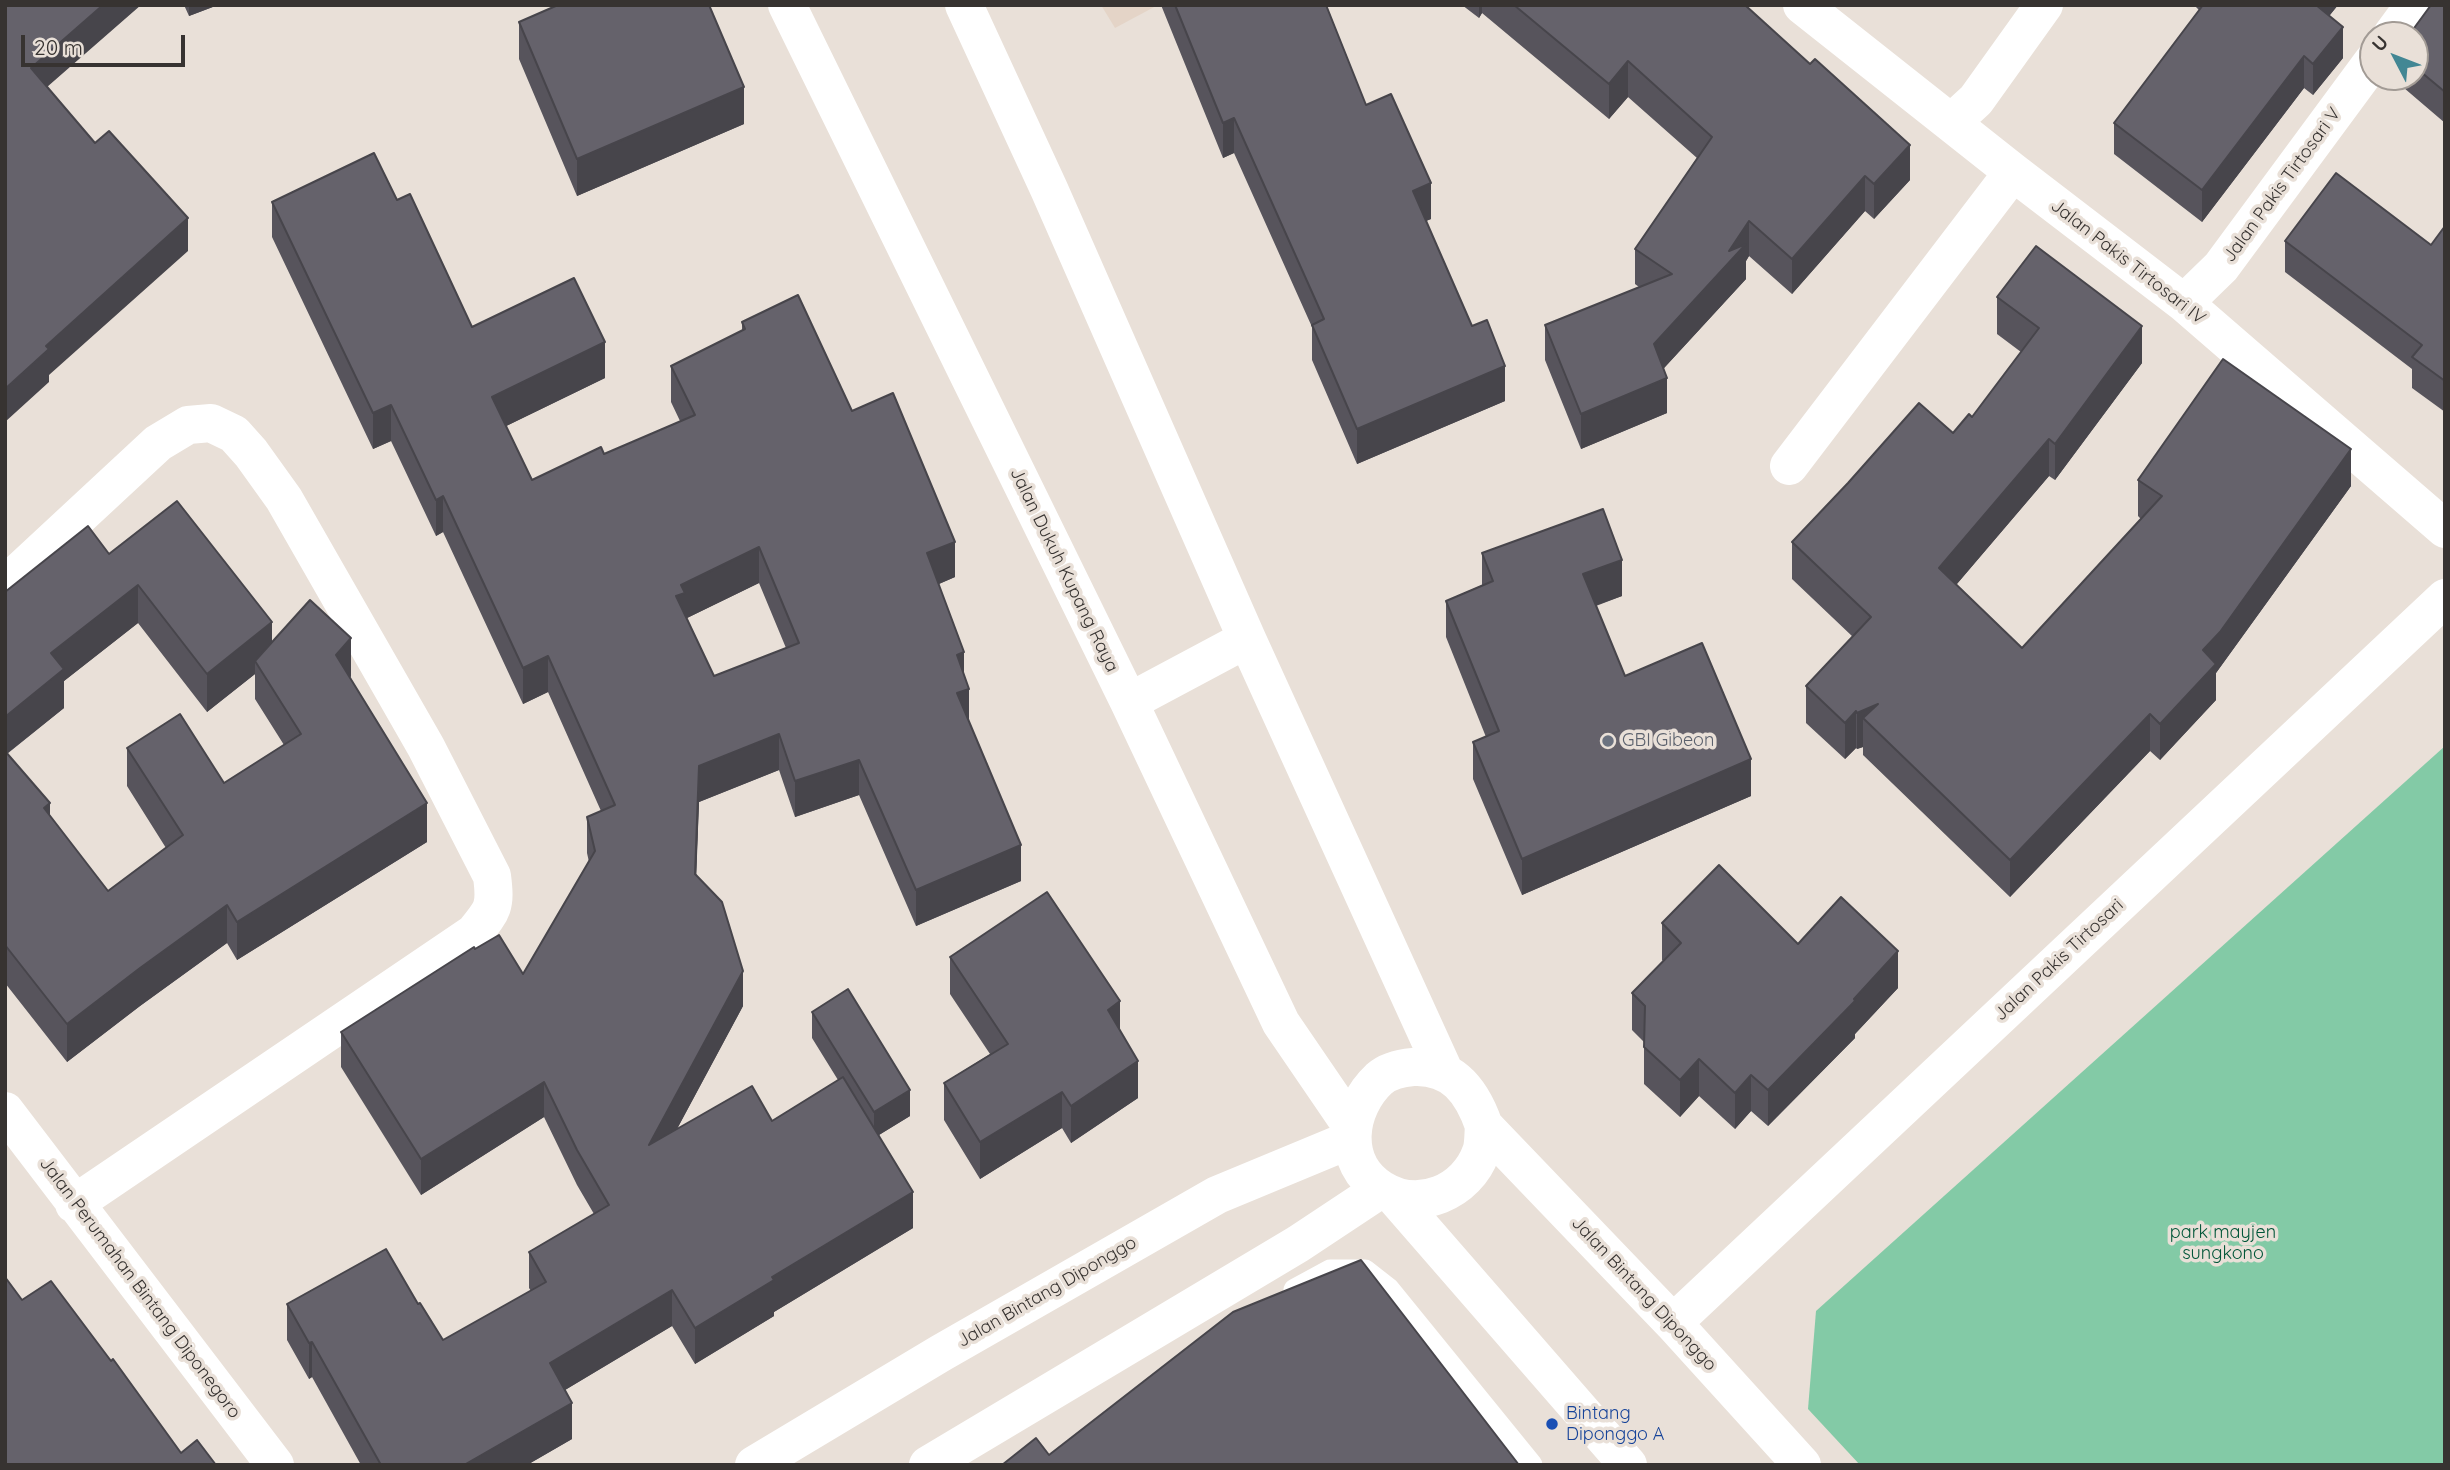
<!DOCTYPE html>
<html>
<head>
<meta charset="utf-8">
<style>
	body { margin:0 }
	#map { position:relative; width:2450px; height:1470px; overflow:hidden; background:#e9e0d8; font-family:Quicksand,sans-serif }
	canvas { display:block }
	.frame { position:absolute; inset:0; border:7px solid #373331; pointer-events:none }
	.north { position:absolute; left:2359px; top:21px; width:70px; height:70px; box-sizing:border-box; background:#e9e0d8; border:2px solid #a29b95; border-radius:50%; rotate:312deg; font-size:19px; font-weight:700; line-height:28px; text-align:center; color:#373331 }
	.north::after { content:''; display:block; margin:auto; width:24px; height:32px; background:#428794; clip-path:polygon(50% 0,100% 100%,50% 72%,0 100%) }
	.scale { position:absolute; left:21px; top:35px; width:164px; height:32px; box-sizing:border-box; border:4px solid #373331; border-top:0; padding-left:9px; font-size:21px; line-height:24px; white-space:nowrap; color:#373331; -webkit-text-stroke:5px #e9e0d8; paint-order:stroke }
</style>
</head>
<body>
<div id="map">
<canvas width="2450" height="1470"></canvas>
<div class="frame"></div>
<div class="north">U</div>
<div class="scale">20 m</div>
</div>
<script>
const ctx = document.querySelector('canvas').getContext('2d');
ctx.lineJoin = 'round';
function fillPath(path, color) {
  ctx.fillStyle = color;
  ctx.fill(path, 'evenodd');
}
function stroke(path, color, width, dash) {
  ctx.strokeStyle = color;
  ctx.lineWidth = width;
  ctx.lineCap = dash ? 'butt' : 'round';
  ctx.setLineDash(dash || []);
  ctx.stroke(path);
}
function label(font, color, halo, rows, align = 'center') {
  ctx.font = font + ' Quicksand,sans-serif';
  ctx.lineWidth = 7;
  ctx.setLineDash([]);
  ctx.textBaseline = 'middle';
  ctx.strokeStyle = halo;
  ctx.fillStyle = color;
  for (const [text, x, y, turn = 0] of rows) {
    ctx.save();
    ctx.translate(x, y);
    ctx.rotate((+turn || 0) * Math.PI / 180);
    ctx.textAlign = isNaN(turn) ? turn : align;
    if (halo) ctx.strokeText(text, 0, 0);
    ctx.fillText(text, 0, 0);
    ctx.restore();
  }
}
fillPath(new Path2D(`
	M 1101,5 L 1158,5 L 1115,28 Z`), '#e4d4c7');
fillPath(new Path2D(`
	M 2445,746 L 2445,1465 L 1860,1465 L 1808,1409 L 1816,1311 Z`), '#83caa6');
stroke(new Path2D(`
	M 1295,1290 L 1330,1271 L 1365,1271 L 1388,1289 L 1531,1465`), '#fff', 23);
stroke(new Path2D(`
	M 787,5 L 1129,702 L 1281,1023 L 1352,1127
	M 964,5 L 1049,189 L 1247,639 L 1444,1071
	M 1802,5 L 2013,172 L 2184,303 L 2445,529
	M 2392,35 L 2414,5
	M 1952,122 L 1976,100 L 2044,5
	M 2184,303 L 2221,267 L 2373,61
	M 1789,466 L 2013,172
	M 5,585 L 158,443 L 188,425 L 211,423 L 234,434 L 251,453 L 284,499 L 426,747 L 492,876 C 496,907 493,910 474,933 L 74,1204
	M 1129,702 L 1247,639
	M 5,1111 L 275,1465
	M 1484,1126 C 1483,1134 1484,1144 1481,1152 C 1467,1192 1419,1213 1381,1189 C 1340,1163 1347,1109 1379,1079 C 1388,1071 1401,1068 1413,1067 C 1453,1065 1472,1091 1484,1126 L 1673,1323 L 1802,1465
	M 1393,1195 L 1628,1465
	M 1673,1323 L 2445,598
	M 754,1465 L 941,1353 L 1217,1195 L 1352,1139
	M 928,1465 L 1298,1244 L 1381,1189`), '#fff', 38);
fillPath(new Path2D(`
	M 184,5 L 218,5 L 189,16 Z
	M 1161,5 L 1326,5 L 1366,105 L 1431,219 L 1426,221 L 1505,401 L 1357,464 L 1312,360 L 1312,327 L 1234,153 L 1223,158 Z
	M 1462,5 L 1745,5 L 1910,180 L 1874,219 L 1865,211 L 1792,294 L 1749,256 L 1746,261 L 1746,279 L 1664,368 L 1667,413 L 1581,449 L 1545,360 L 1545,325 L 1639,287 L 1635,284 L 1635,249 L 1697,158 L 1628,97 L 1609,119 L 1482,13 L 1479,18 Z
	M 2194,5 L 2338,5 L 2329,16 L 2343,58 L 2313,95 L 2304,88 L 2202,222 L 2114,154 L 2114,123 L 2199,10 Z
	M 2445,5 L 2445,123 L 2397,82 L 2397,77 L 2415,77 L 2415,35 Z
	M 519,22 L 744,124 L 577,196 L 519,59 Z
	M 397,200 L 472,327 L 605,378 L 506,426 L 532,480 L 604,454 L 680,421 L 671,402 L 671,366 L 742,331 L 742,322 L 852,411 L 955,577 L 939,584 L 964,675 L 969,723 L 1021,881 L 916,926 L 859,795 L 795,817 L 779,770 L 699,802 L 696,875 L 743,1006 L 677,1129 L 772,1121 L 838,1080 L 812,1038 L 812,1012 L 910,1116 L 879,1135 L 913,1228 L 774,1312 L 774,1316 L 695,1364 L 672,1326 L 565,1390 L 572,1439 L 527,1465 L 361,1465 L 312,1377 L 309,1379 L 287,1340 L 287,1304 L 418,1304 L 443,1340 L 531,1291 L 529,1288 L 529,1252 L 594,1214 L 577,1185 L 544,1117 L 421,1195 L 341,1067 L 341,1032 L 475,949 L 523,974 L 589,862 L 587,853 L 587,817 L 601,811 L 548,692 L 523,704 L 443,532 L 436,536 L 391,441 L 373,449 L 272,237 L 272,202 ZM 759,583 L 786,648 L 714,676 L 687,618 Z
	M 2445,226 L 2445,412 L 2412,388 L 2412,369 L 2285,272 L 2285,241 L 2431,245 Z
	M 1997,297 L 2142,363 L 2055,480 L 2049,476 L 1956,585 L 2022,648 L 2141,519 L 2138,516 L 2138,480 L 2351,486 L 2216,673 L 2216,700 L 2160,760 L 2150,751 L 2010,897 L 1863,755 L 1863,747 L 1857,749 L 1856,748 L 1845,759 L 1806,723 L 1806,686 L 1853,637 L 1792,579 L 1792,542 L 1953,433 L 1972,417 L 2021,352 L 1997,334 Z
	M 1482,553 L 1622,596 L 1596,606 L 1625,676 L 1751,796 L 1522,895 L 1473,779 L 1473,742 L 1486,737 L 1446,637 L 1446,601 L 1482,585 Z
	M 109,554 L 272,642 L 351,676 L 350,678 L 427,842 L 237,960 L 227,943 L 140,1006 L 67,1062 L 5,983 L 5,592 ZM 138,623 L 207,712 L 255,674 L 255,699 L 284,745 L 224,783 L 127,748 L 127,786 L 166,848 L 108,891 L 50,816 L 7,754 L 64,708 L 64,681 Z
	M 1662,923 L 1798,944 L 1898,988 L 1855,1034 L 1855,1038 L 1768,1126 L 1751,1111 L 1735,1129 L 1699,1096 L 1680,1117 L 1644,1084 L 1644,1042 L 1632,1030 L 1632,993 L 1663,961 L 1662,960 Z
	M 950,957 L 1120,1031 L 1138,1098 L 1071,1143 L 1062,1128 L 980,1179 L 944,1120 L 944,1083 L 990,1054 L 950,994 Z`), '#57545c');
fillPath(new Path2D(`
	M 103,5 L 141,5 L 31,101 L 31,68 Z
	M 189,5 L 218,5 L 189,16 Z
	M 1479,5 L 1482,5 L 1482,13 L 1479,18 Z
	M 2314,5 L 2338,5 L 2314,35 Z
	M 2343,27 L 2343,58 L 2313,95 L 2313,64 Z
	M 2304,56 L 2304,88 L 2202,222 L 2202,190 Z
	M 1628,61 L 1628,97 L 1609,119 L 1609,84 Z
	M 744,87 L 744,124 L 577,196 L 577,159 Z
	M 1234,118 L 1234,153 L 1223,158 L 1223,123 Z
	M 1910,145 L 1910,180 L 1874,219 L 1874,184 Z
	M 1865,176 L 1865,211 L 1792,294 L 1792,259 Z
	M 1431,183 L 1431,219 L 1413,226 L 1413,191 Z
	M 188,218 L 188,251 L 49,375 L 49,382 L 5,422 L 5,389 L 46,346 Z
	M 1749,221 L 1749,256 L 1746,261 L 1746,279 L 1654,379 L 1654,344 L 1729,251 Z
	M 2142,326 L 2142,363 L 2055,480 L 2055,444 Z
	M 605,342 L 605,378 L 492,433 L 492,397 Z
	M 1505,366 L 1505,401 L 1357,464 L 1357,429 Z
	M 1667,378 L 1667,413 L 1581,449 L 1581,414 Z
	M 391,405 L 391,441 L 373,449 L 373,413 Z
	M 2049,439 L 2049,476 L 1939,605 L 1939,568 Z
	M 2351,449 L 2351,486 L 2216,673 L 2216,700 L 2160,760 L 2160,724 L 2203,650 Z
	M 443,496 L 443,532 L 436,536 L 436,500 Z
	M 955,542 L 955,577 L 927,589 L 927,553 Z
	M 759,547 L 759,583 L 685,619 L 676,596 L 681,585 Z
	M 1622,560 L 1622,596 L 1583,610 L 1583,574 Z
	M 138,585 L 138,623 L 64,681 L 64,708 L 5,755 L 5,717 L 51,653 Z
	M 272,622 L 272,660 L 255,661 L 255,674 L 207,712 L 207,674 Z
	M 351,638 L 351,676 L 336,694 L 336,655 Z
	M 964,652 L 964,688 L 957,655 Z
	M 548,656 L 548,692 L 523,704 L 523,668 Z
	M 969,689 L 969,724 L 957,693 Z
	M 1878,704 L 1863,718 L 1863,747 L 1857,749 L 1857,713 Z
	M 1856,711 L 1856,748 L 1845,759 L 1845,723 Z
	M 2150,714 L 2150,751 L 2010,897 L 2010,860 Z
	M 779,734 L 779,770 L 699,802 L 695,910 L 695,874 L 699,766 Z
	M 1751,759 L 1751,796 L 1522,895 L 1522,859 Z
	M 859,760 L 859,795 L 795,817 L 795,781 Z
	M 50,803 L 50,841 L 44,808 Z
	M 427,803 L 427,842 L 237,960 L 237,922 Z
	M 1021,845 L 1021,881 L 916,926 L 916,890 Z
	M 227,905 L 227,943 L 140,1006 L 67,1062 L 67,1024 L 140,968 Z
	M 1898,951 L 1898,988 L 1855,1034 L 1855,1038 L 1768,1126 L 1768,1090 Z
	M 743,971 L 743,1006 L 649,1181 L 649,1145 Z
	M 1120,1001 L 1120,1038 L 1108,1010 Z
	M 1699,1059 L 1699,1096 L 1680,1117 L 1680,1080 Z
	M 1138,1061 L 1138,1098 L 1071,1143 L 1071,1106 Z
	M 1751,1075 L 1751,1111 L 1735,1129 L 1735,1093 Z
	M 544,1082 L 544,1117 L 421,1195 L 421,1159 Z
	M 910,1090 L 910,1116 L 874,1138 L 874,1112 Z
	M 1062,1092 L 1062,1128 L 980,1179 L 980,1142 Z
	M 913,1192 L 913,1228 L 774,1312 L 774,1316 L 695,1364 L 695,1328 L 772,1277 Z
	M 672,1290 L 672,1326 L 550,1399 L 550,1363 Z
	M 312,1342 L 312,1377 L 309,1379 L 309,1343 Z
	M 572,1403 L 572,1439 L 527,1465 L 464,1465 Z`), '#47454b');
const building = new Path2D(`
	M 5,5 L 103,5 L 31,68 L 95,143 L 109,131 L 188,218 L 46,346 L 49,349 L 5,389 Z
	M 558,5 L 709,5 L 744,87 L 577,159 L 519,22 Z
	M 1175,5 L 1326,5 L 1366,105 L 1391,94 L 1431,183 L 1413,191 L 1472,326 L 1487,320 L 1505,366 L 1357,429 L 1312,325 L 1324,319 L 1234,118 L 1223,123 Z
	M 1514,5 L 1745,5 L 1810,64 L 1815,59 L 1910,145 L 1874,184 L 1865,176 L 1792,259 L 1749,221 L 1729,251 L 1746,244 L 1654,344 L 1667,378 L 1581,414 L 1545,325 L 1672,274 L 1635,249 L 1712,137 L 1628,61 L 1609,84 Z
	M 2203,5 L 2316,5 L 2343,27 L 2313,64 L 2304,56 L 2202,190 L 2114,123 Z
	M 2431,5 L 2445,5 L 2445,92 L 2415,67 L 2415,35 L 2409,35 Z
	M 374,153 L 397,200 L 410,194 L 472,327 L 574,278 L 605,342 L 492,397 L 532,480 L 601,447 L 604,454 L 695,415 L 671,366 L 745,329 L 742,322 L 798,295 L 852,411 L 893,393 L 955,542 L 927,553 L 964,652 L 957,655 L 969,689 L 957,693 L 1021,845 L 916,890 L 859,760 L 795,781 L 779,734 L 699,766 L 695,874 L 722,902 L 743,971 L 649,1145 L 752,1086 L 772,1121 L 843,1077 L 913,1192 L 772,1277 L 774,1280 L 695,1328 L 672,1290 L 550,1363 L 572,1403 L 464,1465 L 381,1465 L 312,1342 L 309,1343 L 287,1304 L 386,1249 L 418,1304 L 420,1303 L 443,1340 L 546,1282 L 529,1252 L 609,1205 L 577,1150 L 544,1082 L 421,1159 L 341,1032 L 474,947 L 475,949 L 499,935 L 523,974 L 595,851 L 587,817 L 615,805 L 548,656 L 523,668 L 443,496 L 436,500 L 391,405 L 373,413 L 272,202 ZM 759,547 L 799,643 L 714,676 L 676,596 L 685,593 L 681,585 Z
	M 2336,173 L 2431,245 L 2445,226 L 2445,381 L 2412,357 L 2422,345 L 2285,241 Z
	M 2036,246 L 2142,326 L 2055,444 L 2049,439 L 1939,568 L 2022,648 L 2162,496 L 2138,480 L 2223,359 L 2351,449 L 2220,632 L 2203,650 L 2216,664 L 2160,724 L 2150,714 L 2010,860 L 1863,718 L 1878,704 L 1857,713 L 1856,711 L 1845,723 L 1806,686 L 1871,617 L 1792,542 L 1848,483 L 1919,403 L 1953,433 L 1969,414 L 1972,417 L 2039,328 L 1997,297 Z
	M 177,501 L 272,622 L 207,674 L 138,585 L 51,653 L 64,669 L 5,717 L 5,592 L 88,526 L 109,554 Z
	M 1603,509 L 1622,560 L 1583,574 L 1625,676 L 1702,643 L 1751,759 L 1522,859 L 1473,742 L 1499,731 L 1446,601 L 1493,581 L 1482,553 Z
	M 310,600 L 351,638 L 336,655 L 427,803 L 237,922 L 227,905 L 140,968 L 67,1024 L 5,945 L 5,751 L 50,803 L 44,808 L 108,891 L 183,835 L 127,748 L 180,714 L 224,783 L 301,734 L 255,661 Z
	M 1719,865 L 1798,944 L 1841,897 L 1898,951 L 1854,999 L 1855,1001 L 1768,1090 L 1751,1075 L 1735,1093 L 1699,1059 L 1680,1080 L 1644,1047 L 1645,1006 L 1632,993 L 1681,943 L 1662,923 Z
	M 1047,892 L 1120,1001 L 1108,1010 L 1138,1061 L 1071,1106 L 1062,1092 L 980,1142 L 944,1083 L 1008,1044 L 950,957 Z
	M 848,989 L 910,1090 L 874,1112 L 812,1012 Z
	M 1361,1260 L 1519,1465 L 1002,1465 L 1036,1438 L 1049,1455 L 1233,1312 Z
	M 5,1277 L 22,1300 L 51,1281 L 111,1361 L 113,1359 L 181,1453 L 197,1440 L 216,1465 L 5,1465 Z`);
fillPath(building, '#65626b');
stroke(building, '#47454b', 2);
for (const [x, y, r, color] of [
	[1608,741,7,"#6b7280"],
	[1552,1424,7,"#1a4fb4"]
]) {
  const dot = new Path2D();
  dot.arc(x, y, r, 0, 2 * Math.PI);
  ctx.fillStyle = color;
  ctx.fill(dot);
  stroke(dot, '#e9e0d8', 2.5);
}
label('18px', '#373331', '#e9e0d8', [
	["Jalan Pakis Tirtosari V",2282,185,-54],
	["Jalan Pakis Tirtosari IV",2128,262,38],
	["Jalan Dukuh Kupang Raya",1064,570,64],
	["Jalan Pakis Tirtosari",2059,960,-43],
	["Jalan Perumahan Bintang Diponegoro",140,1288,53],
	["Jalan Bintang Diponggo",1047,1292,-30],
	["Jalan Bintang Diponggo",1644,1294,47]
]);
label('18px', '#5b616d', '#e9e0d8', [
	["GBI Gibeon",1622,741]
], 'left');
label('18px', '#005638', '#e9e0d8', [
	["park mayjen",2223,1233],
	["sungkono",2223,1254]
]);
label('18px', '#164399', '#e9e0d8', [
	["Bintang",1566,1414],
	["Diponggo A",1566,1435]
], 'left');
</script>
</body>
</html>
